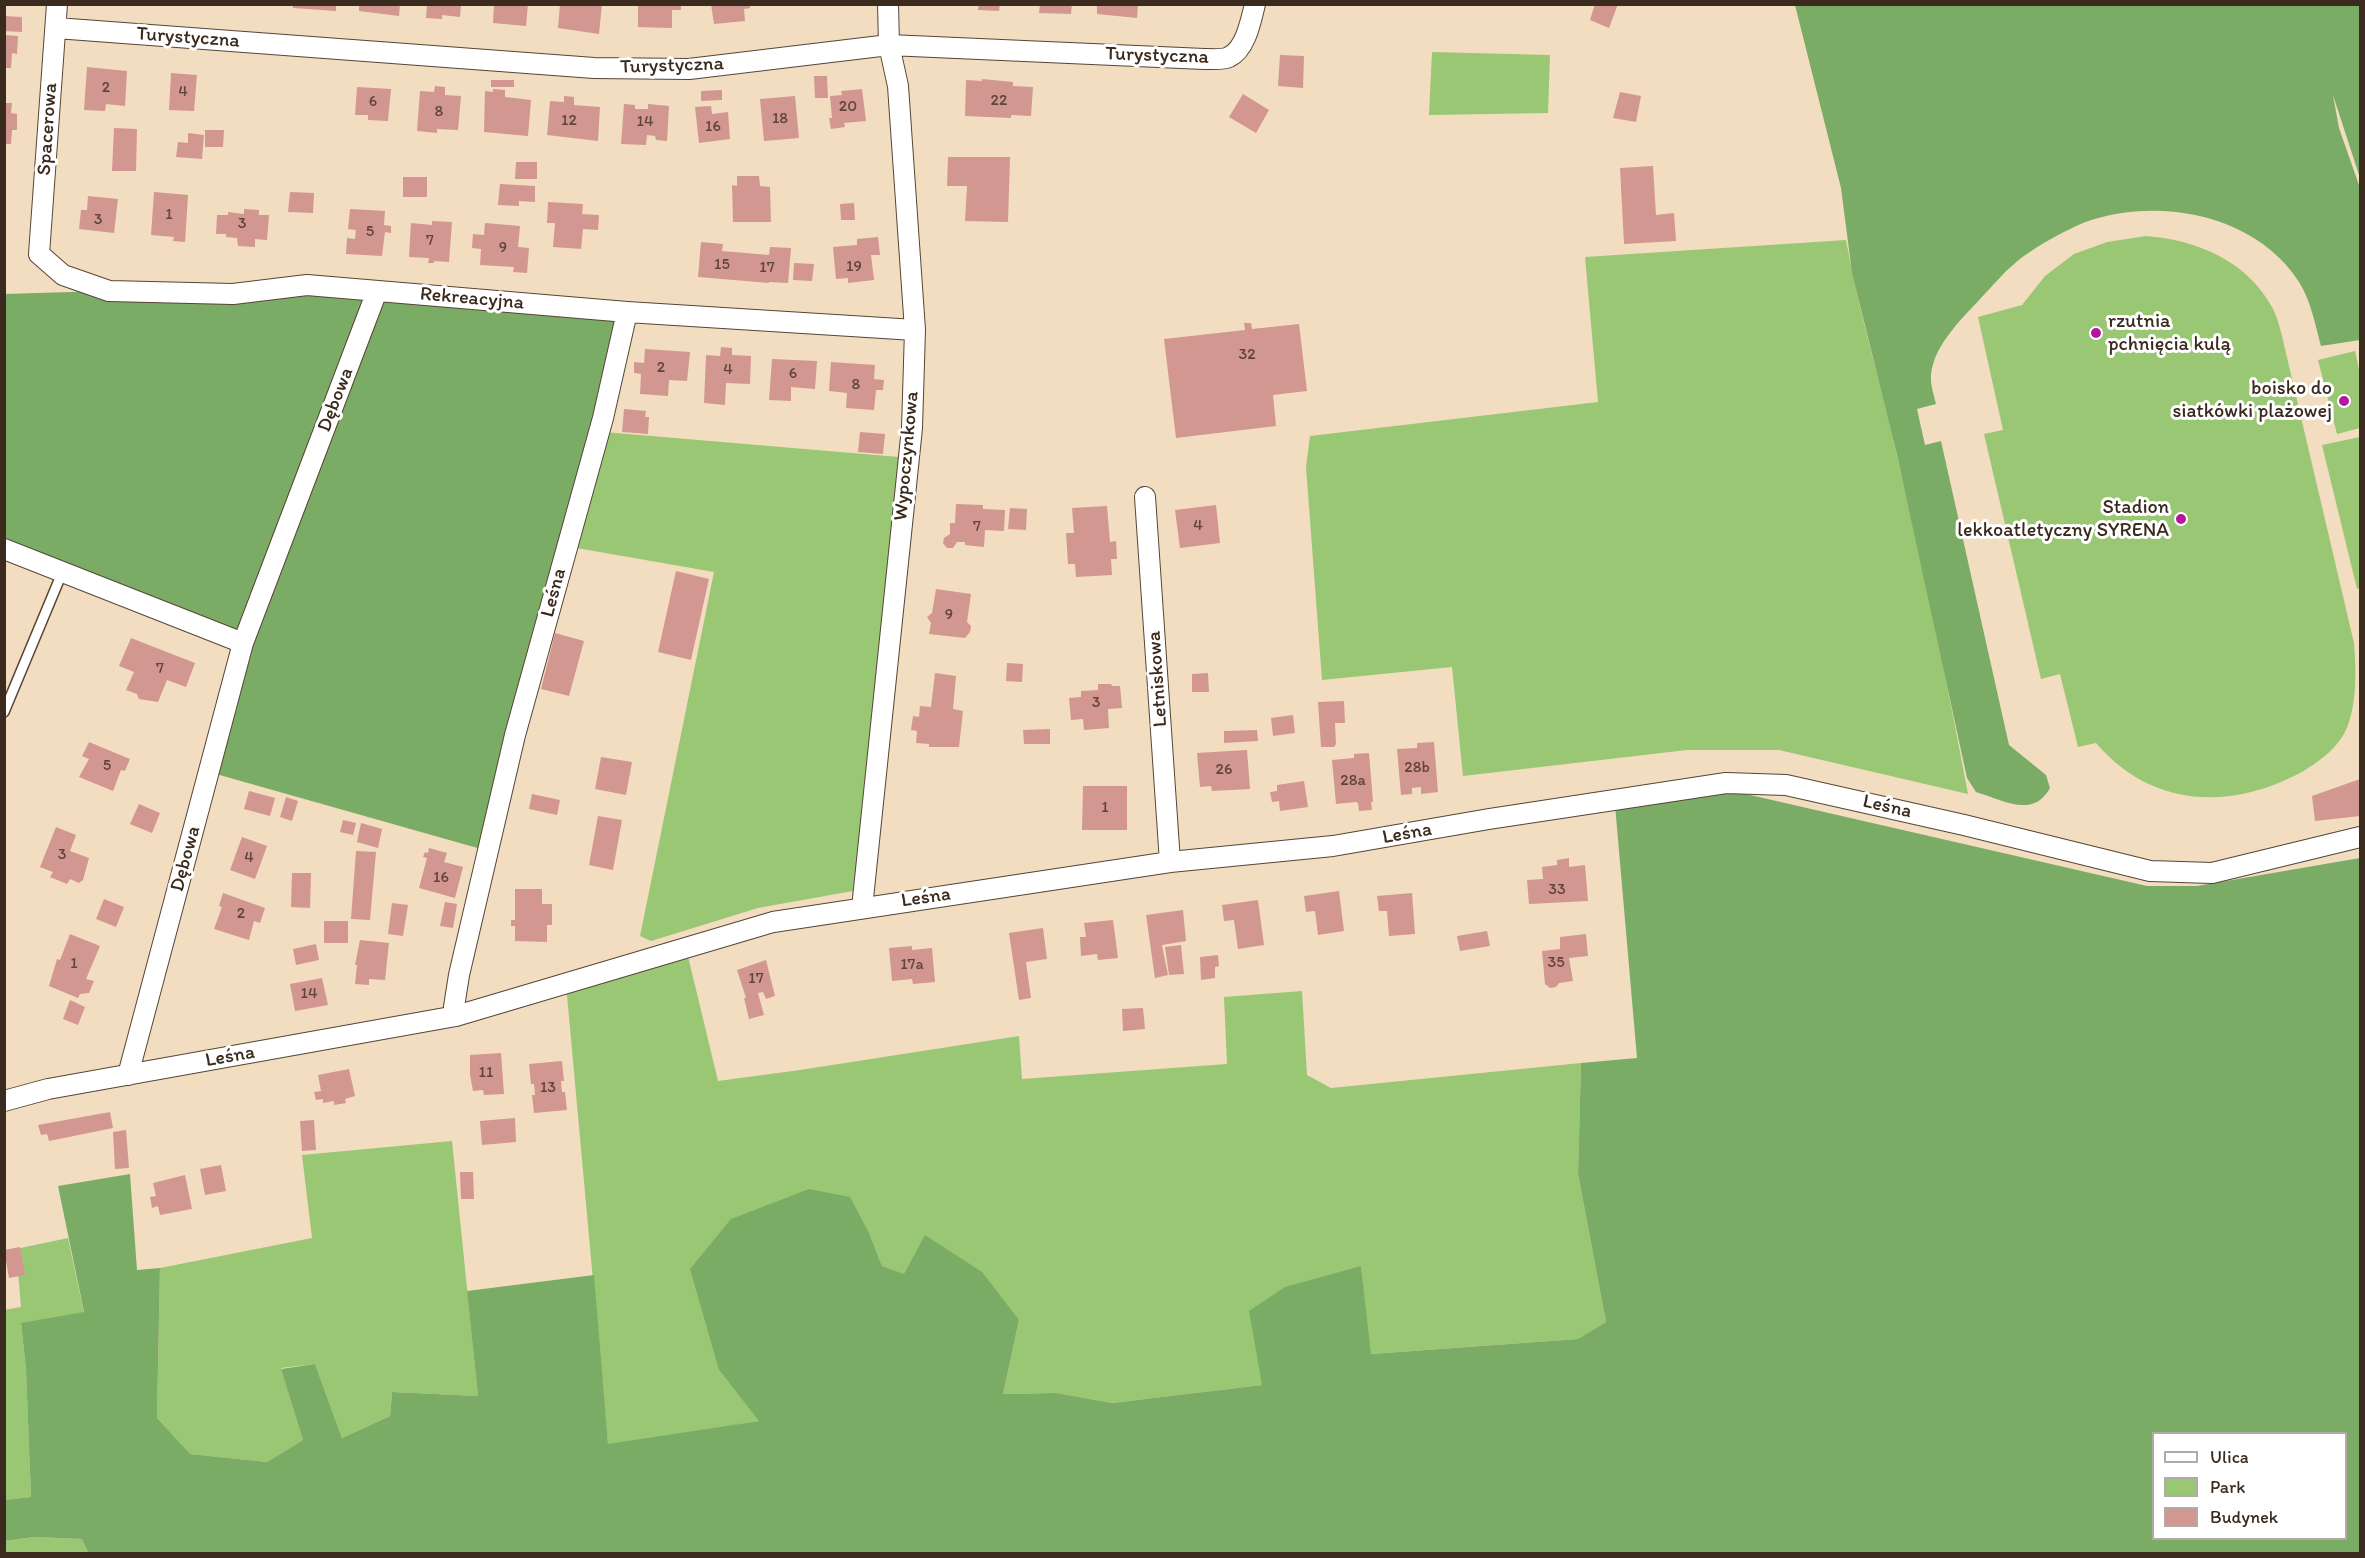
<!DOCTYPE html>
<html>
<head>
<meta charset="utf-8">
<style>
	body { margin:0 }
	#map { position:relative; width:2365px; height:1558px; overflow:hidden; background:#f2ddc0; font-family:Itim,sans-serif }
	canvas { display:block }
	.frame { position:absolute; inset:0; border:6px solid #3b2a1e; pointer-events:none }
	.legend { position:absolute; left:2152px; top:1432px; width:195px; height:108px; box-sizing:border-box; background:#fff; border:2px solid #b1aaa5; margin:0; padding:8px 10px; list-style:none; font-size:18px; color:#3b2a1e }
	.legend li { display:flex; align-items:center; gap:12px; height:30px }
	.legend b { width:30px; border:2px solid #b1aaa5 }
</style>
</head>
<body>
<div id="map">
<canvas width="2365" height="1558"></canvas>
<div class="frame"></div>
<ul class="legend">
<li><b style="height:8px;background:#fff"></b>Ulica</li>
<li><b style="height:16px;background:#9ac774"></b>Park</li>
<li><b style="height:16px;background:#d29791"></b>Budynek</li>
</ul>
</div>
<script>
const c = document.querySelector('canvas').getContext('2d');
c.lineJoin = 'round';
function fillPath(path, color) {
  c.fillStyle = color;
  c.fill(path, 'evenodd');
}
function trace(path, color, width, dash) {
  c.strokeStyle = color;
  c.lineWidth = width;
  c.lineCap = dash ? 'butt' : 'round';
  c.setLineDash(dash || []);
  c.stroke(path);
}
function drawText(font, color, halo, rows, align = 'center') {
  c.font = font + ' Itim,sans-serif';
  c.lineWidth = 6;
  c.setLineDash([]);
  c.textBaseline = 'middle';
  c.strokeStyle = halo;
  c.fillStyle = color;
  for (const [text, x, y, turn = 0] of rows) {
    c.save();
    c.translate(x, y);
    c.rotate((+turn || 0) * Math.PI / 180);
    c.textAlign = isNaN(turn) ? turn : align;
    if (halo) c.strokeText(text, 0, 0);
    c.fillText(text, 0, 0);
    c.restore();
  }
}
fillPath(new Path2D(`
	M1432,52L1550,55L1548,113L1429,115Z
	M2146,236C2197,240 2248,261 2273,309C2279,321 2282,336 2285,349L2354,643C2356,670 2357,700 2348,725C2340,747 2319,762 2300,773C2228,811 2151,807 2096,743L2078,747L2060,674L2041,679L1984,434L2003,430L1978,317L2022,305L2045,276L2074,254L2107,242Z
	M1846,240C1859,313 1881,384 1897,456C1923,568 1947,681 1968,794L1779,750H1687L1463,776L1452,667L1322,680L1306,467L1310,436L1598,402L1585,257Z
	M2355,351L2360,374V428L2337,434L2318,360Z
	M604,432L899,457L853,891L758,908L651,941L640,936L714,572L571,547Z
	M2360,437V588L2357,589L2322,445Z
	M686,948L718,1081L800,1070L1019,1036L1022,1079L1227,1064L1224,997L1302,991L1307,1075L1331,1088L1581,1063L1578,1174L1606,1322L1579,1339L1370,1354L1361,1267L1262,1385L1112,1403L1057,1393L1003,1394L1019,1320L882,1266L870,1235L719,1370L760,1421L608,1445L566,984Z
	M452,1141L478,1396L392,1392L390,1416L342,1438L315,1364L281,1368L303,1440L267,1462L189,1454L157,1418L160,1268L312,1238L302,1155Z
	M68,1238L84,1313L21,1324L26,1370L31,1497L5,1500L4,1310L21,1307L16,1249Z
	M34,1537L82,1539L89,1553H5L4,1541Z`), '#9ac774');
fillPath(new Path2D(`
	M1795,5H2360V178L2333,95L2339,128L2360,188V340L2321,346C2315,324 2311,301 2299,282C2255,213 2155,196 2083,223C2062,232 2029,250 2013,265C2001,275 1992,287 1981,298C1961,320 1929,349 1931,382C1932,389 1934,397 1936,404L1917,409L1925,445L1941,441L2009,745L2046,775L2050,788C2033,819 2003,800 1976,792L1967,778L1897,455L1852,273L1841,188Z
	M307,285L627,312L488,851L209,772L243,643L5,549L4,294Z
	M1724,789L2147,886H2197L2360,858V1553L89,1554L82,1539L34,1537L5,1541L4,1500L31,1497L26,1370L21,1323L84,1312L58,1186L130,1174L137,1270L160,1268L157,1418L190,1454L267,1462L303,1440L281,1369L315,1364L342,1438L390,1416L392,1392L478,1396L467,1291L594,1275L608,1444L759,1421L719,1370L690,1269L731,1219L809,1189L850,1197L870,1235L882,1266L904,1274L925,1235L982,1272L1019,1320L1003,1394L1057,1393L1112,1403L1262,1385L1249,1311L1285,1287L1361,1266L1371,1354L1578,1339L1606,1322L1578,1174L1581,1063L1637,1058L1615,805ZM2154,1434H2346V1538H2154Z`), '#7bac66');
fillPath(new Path2D(`
	M293,4H336V11L293,8Z
	M359,4H400L399,16L359,11Z
	M427,4H461L460,17L442,15V19L426,18Z
	M494,4H528L526,26L493,23Z
	M560,4H602L599,34L558,28Z
	M640,4H681V10H672V28L638,27V6Z
	M711,4H750V8L744,9L745,21L714,24Z
	M979,4H1000L999,11L978,10Z
	M1040,4H1072L1071,14L1039,13Z
	M1097,4H1138L1137,18L1097,14Z
	M1595,4H1618L1609,28L1590,20Z
	M4,16L22,17V32L4,31Z
	M4,35L18,36L17,54L12,53L11,68H4Z
	M1280,55L1304,56L1303,88L1278,86Z
	M87,67L127,71L125,106L106,104L105,111L84,110Z
	M171,73L197,75L194,111L169,110Z
	M814,76H827L828,98H815Z
	M982,79L1013,82V86L1033,87L1031,116L1011,115V118L965,116L966,80L982,81Z
	M491,80H514V87H491Z
	M435,86L445,87V95L461,96L458,130L437,129V133L417,131L420,91L434,92Z
	M357,87L391,89L388,121L368,120V115H355Z
	M493,89L505,90V97L531,100L528,136L484,132L485,91L493,92Z
	M862,89L866,121L844,123L845,127L831,129L829,118H832L830,96L842,95L841,91Z
	M722,90V100L701,101V91Z
	M1620,92L1641,96L1636,122L1613,118Z
	M1243,94L1269,110L1256,133L1229,117Z
	M564,96L574,97V105L600,107L598,141L547,135L550,101L564,102Z
	M795,96L799,138L764,141L760,99Z
	M4,103H12L11,113L17,114V130H12L11,144H4Z
	M624,104L635,105V109H648V104L669,106L667,141L656,140L655,136L647,135L646,145L621,144Z
	M711,106L712,114L728,112L730,139L699,143L695,107Z
	M114,128L137,129L136,171H112Z
	M205,130H224L223,147H205Z
	M188,133L204,135L202,159L176,157L178,142L188,143Z
	M948,157H1010L1008,222L965,221L967,186H947Z
	M516,162H537V179H515Z
	M1653,166L1656,215L1674,213L1676,241L1624,244L1620,168Z
	M737,176H759L760,186L770,187L771,222H733L732,185L737,186Z
	M403,177H427V197H403Z
	M500,184L535,186V202L519,201V206L498,205Z
	M154,192L188,195L185,242L173,241L174,237L151,235Z
	M290,192L314,193L313,213L288,212Z
	M88,196L118,199L114,233L79,229L81,210H87Z
	M548,202L583,204L582,214L599,215L598,230L583,229L581,249L553,247L555,223H547Z
	M854,203L855,220H841L840,204Z
	M244,209L259,210V215H269L267,240L255,239V247L238,246L237,238L226,237V234H216L217,215H228V212L244,214Z
	M350,209L385,211L384,225L391,226V233L385,232L382,256L346,254L347,238L355,239L356,230L348,229Z
	M432,221L452,222L449,262L434,261V263H428L429,258L409,257L411,223L432,225Z
	M485,223L520,226L518,247L529,248L527,273L513,272L514,267L480,265L481,249L472,248L473,234L484,235Z
	M878,237L880,255H871L874,280L848,283V278L836,279L833,247L857,245V239Z
	M701,242L723,244L722,251L769,255L770,247L791,248L788,283L769,282V283L698,277Z
	M794,263L814,264L812,281L793,280Z
	M1244,323H1251L1252,329L1299,324L1307,391L1273,395L1276,426L1176,438L1164,339L1245,330Z
	M721,347L732,348V355L751,356L750,384L726,383L725,405L704,403L706,355L720,356Z
	M645,349L690,352L687,381L669,380L668,396L640,394L641,374L634,373V362L644,363Z
	M772,359L817,361L815,389L791,387V401L769,400Z
	M831,362L875,365L874,379L884,380L883,390H876L874,410L846,408L847,393L829,391Z
	M624,409L646,411L645,417H649L648,434L622,432Z
	M860,432L885,434L883,454L858,452Z
	M956,504L983,505V509L1005,510L1004,531L985,530L984,547L965,545V542H957L953,548H947L943,543L944,538L950,534V523H955Z
	M1216,505L1220,543L1180,548L1175,510Z
	M1107,506L1110,542L1116,541L1117,559H1111L1112,575L1076,577L1075,564H1068L1066,533H1074L1072,508Z
	M1010,508L1027,509L1026,530L1008,529Z
	M676,571L709,579L691,660L658,652Z
	M936,589L971,594L967,622L971,626L970,632L965,638L929,634L931,623L927,617L932,613Z
	M555,633L584,641L569,696L541,689Z
	M131,638L195,663L186,687L167,680L158,702L139,699L137,694L126,690L134,672L119,666Z
	M1007,663L1023,664L1022,682L1006,681Z
	M935,673L956,676L953,709L963,711L959,747H929V744L916,743L917,731L911,730L913,716L919,717L920,706L931,707Z
	M1208,673L1209,692H1192V674Z
	M1098,684H1111L1112,686H1120L1122,708L1108,709L1109,728L1084,730L1083,719L1071,720L1069,698L1081,697V691L1098,690Z
	M1344,701L1345,723H1335L1336,744L1334,747H1321L1318,702Z
	M1293,715L1295,733L1273,736L1271,718Z
	M1050,729V744H1024L1023,730Z
	M1257,730L1258,741L1224,743V731Z
	M89,742L130,759L125,771L121,770L113,791L79,777L89,759L82,756Z
	M1434,742L1438,792L1421,794V787L1412,788V794L1401,795L1397,749L1417,748V743Z
	M1247,750L1250,789L1212,791L1211,786L1200,787L1197,753Z
	M1369,753L1373,802H1371L1372,810L1359,811L1358,803L1356,802L1336,804L1332,760L1354,758V754Z
	M601,757L632,762L626,795L595,789Z
	M2360,779V816L2315,821L2312,796Z
	M1304,781L1308,807L1280,811L1279,801L1272,802L1270,792L1277,791V785Z
	M1083,786H1127V830H1082Z
	M249,791L275,798L270,816L244,809Z
	M532,794L560,800L557,815L529,809Z
	M286,797L298,801L292,821L280,817Z
	M139,804L160,813L152,833L130,824Z
	M598,816L622,820L613,870L589,865Z
	M343,820L356,823L353,835L340,832Z
	M361,823L382,829L378,848L357,842Z
	M56,827L76,835L70,851L89,858L83,880L79,883L70,879L67,884L50,877L53,872L40,867Z
	M242,837L267,846L255,879L230,870Z
	M429,848L447,853L444,862L463,867L455,898L419,888L427,858L423,857L425,852L428,853Z
	M356,851L376,852L370,920L351,919Z
	M1569,858V867L1585,865L1588,901L1529,904L1527,880L1543,879L1542,867L1557,865V860Z
	M292,873H311L310,908L291,907Z
	M515,889H542V904H552V925H547V942L515,941V926H511V920H515Z
	M1339,891L1344,931L1318,935L1315,911L1306,912L1304,896Z
	M223,893L265,908L260,923L254,921L249,940L214,929L222,907L219,906Z
	M1412,893L1415,934L1389,936L1387,911H1379L1377,896Z
	M104,899L124,907L116,927L96,919Z
	M1258,900L1264,945L1238,949L1234,920L1224,921L1222,905Z
	M445,902L457,904L453,928L440,926Z
	M392,903L408,905L403,936L388,934Z
	M1183,910L1186,941L1162,945L1168,975L1155,978L1146,915Z
	M1113,920L1118,958L1098,960L1097,954L1081,956L1080,937H1086L1084,923Z
	M324,921H348V943H324Z
	M1043,928L1047,959L1026,962L1031,998L1019,1000L1009,933Z
	M1487,931L1490,946L1460,951L1457,936Z
	M70,934L100,946L86,979L94,981L89,993L80,994L78,998L49,986L57,959L60,960Z
	M1586,934L1588,956L1569,958L1573,981L1559,983L1556,987L1550,988L1545,984L1542,951L1560,949V937Z
	M360,940L389,943L385,980L369,979V985L355,984L357,965H355Z
	M316,944L319,960L296,965L293,949Z
	M1181,945L1184,974L1169,975L1165,947Z
	M912,946V950L932,948L935,982L913,984L912,979L892,981L889,948Z
	M1218,955L1219,966L1215,967V978L1201,980L1200,957Z
	M766,960L775,996L766,999L763,992L758,993L764,1015L749,1019L744,998H746L737,970Z
	M322,978L328,1005L295,1011L290,984Z
	M70,1000L85,1007L78,1025L63,1019Z
	M1143,1008L1145,1029L1123,1031L1122,1009Z
	M501,1053L504,1094L484,1095L483,1090L473,1091L470,1075V1055Z
	M562,1061L564,1081H561L562,1092H565L567,1110L534,1113L532,1095H535L534,1084H531L529,1064Z
	M349,1069L355,1096L345,1099L346,1103L334,1105V1101L323,1103V1099L316,1100L314,1092L321,1091L318,1075Z
	M110,1112L113,1128L49,1141L47,1134L41,1135L38,1125Z
	M515,1118L516,1142L482,1145L480,1121Z
	M314,1120L316,1150L302,1151L300,1121Z
	M126,1130L129,1168L115,1169L113,1132Z
	M221,1165L226,1191L205,1195L200,1169Z
	M460,1172H473L474,1199H461Z
	M185,1175L192,1209L160,1215L158,1206L152,1208L150,1197L156,1196L153,1183Z
	M20,1247L25,1275L9,1278L4,1250Z`), '#d29791');
const lane = new Path2D(`
	M4,712L62,573`);
const street = new Path2D(`
	M57,4L39,254L63,275L109,291L233,294L307,285L627,312L915,330
	M56,28L594,68L689,69L889,45L1204,59C1211,59 1223,60 1229,57C1246,49 1251,20 1255,4
	M1145,497L1170,862
	M4,549L243,643L128,1075
	M243,643L377,291
	M862,908L912,428L915,330L898,86L889,45L888,4
	M456,1016L454,1007L459,975L515,735L603,418L627,312
	M4,1101L48,1089L456,1016L773,922L1170,862L1333,846L1489,819L1726,783L1786,785L1964,825L2150,871L2212,873L2360,837`);
trace(lane, '#564536', 12);
trace(street, '#564536', 22);
trace(lane, '#fff', 9);
trace(street, '#fff', 20);
for (const [x, y, r, color] of [
	[2096,333,6,"#b5179e"],
	[2344,401,6,"#b5179e"],
	[2181,519,6,"#b5179e"]
]) {
  const dot = new Path2D();
  dot.arc(x, y, r, 0, 2 * Math.PI);
  c.fillStyle = color;
  c.fill(dot);
  trace(dot, '#fff', 2);
}
drawText('16px', '#61453b', null, [
	["2",106,88],
	["4",183,92],
	["22",999,101],
	["6",373,102],
	["20",848,107],
	["8",439,112],
	["18",780,119],
	["12",569,121],
	["14",645,122],
	["16",713,127],
	["1",169,215],
	["3",98,220],
	["3",242,224],
	["5",370,232],
	["7",430,241],
	["9",503,248],
	["15",722,265],
	["19",854,267],
	["17",767,268],
	["32",1247,355],
	["2",661,368],
	["4",728,370],
	["6",793,374],
	["8",856,385],
	["4",1198,526],
	["7",977,527],
	["9",949,615],
	["7",160,669],
	["3",1096,703],
	["5",107,766],
	["28b",1417,768],
	["26",1224,770],
	["28a",1353,781],
	["1",1105,808],
	["3",62,855],
	["4",249,858],
	["16",441,878],
	["33",1557,890],
	["2",241,914],
	["35",1556,963],
	["1",74,964],
	["17a",912,965],
	["17",756,979],
	["14",309,994],
	["11",486,1073],
	["13",548,1088]
]);
drawText('20px', '#3b2a1e', '#fff', [
	["Turystyczna",188,38,4],
	["Turystyczna",1157,56,2],
	["Turystyczna",672,66,-2],
	["Spacerowa",48,129,-86],
	["Rekreacyjna",472,299,5],
	["Dębowa",336,400,-69],
	["Wypoczynkowa",907,456,-85],
	["Leśna",554,593,-75],
	["Letniskowa",1158,679,-94],
	["Leśna",1887,807,13],
	["Leśna",1407,834,-10],
	["Dębowa",186,859,-75],
	["Leśna",926,898,-8],
	["Leśna",230,1057,-10]
]);
drawText('20px', '#3b2a1e', '#fff', [
	["rzutnia",2108,322,"left"],
	["pchnięcia kulą",2108,345,"left"],
	["boisko do",2332,389],
	["siatkówki plażowej",2332,412],
	["Stadion",2169,508],
	["lekkoatletyczny SYRENA",2169,531]
], 'right');
</script>
</body>
</html>
